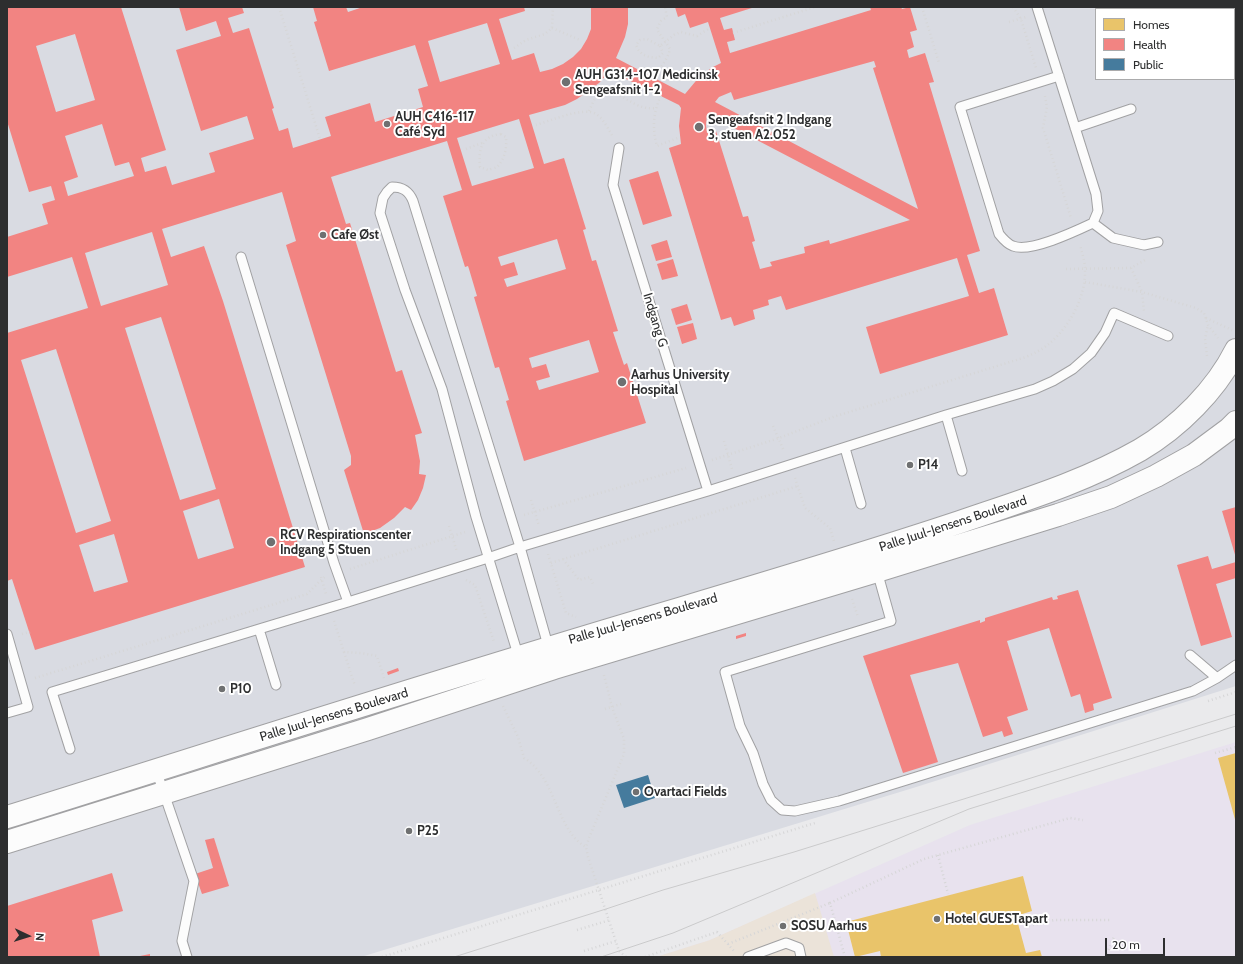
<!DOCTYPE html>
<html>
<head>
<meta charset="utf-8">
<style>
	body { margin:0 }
	#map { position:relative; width:1243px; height:964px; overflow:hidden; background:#eaeaec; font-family:Cabin,sans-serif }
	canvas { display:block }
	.frame { position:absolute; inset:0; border:8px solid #2d2e2f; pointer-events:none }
	.legend { position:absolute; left:1095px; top:8px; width:140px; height:72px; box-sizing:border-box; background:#fff; border:1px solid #ababac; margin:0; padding:5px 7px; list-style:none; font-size:12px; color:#2d2e2f }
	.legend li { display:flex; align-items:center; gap:8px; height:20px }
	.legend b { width:20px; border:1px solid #ababac }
	.north { position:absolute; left:8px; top:916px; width:40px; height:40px; -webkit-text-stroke:3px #fff; paint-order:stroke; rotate:94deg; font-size:11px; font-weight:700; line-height:16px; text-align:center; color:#2d2e2f }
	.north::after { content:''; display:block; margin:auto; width:14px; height:18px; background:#2d2e2f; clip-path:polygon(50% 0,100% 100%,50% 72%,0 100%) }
	.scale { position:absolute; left:1105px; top:938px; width:60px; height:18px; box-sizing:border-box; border:2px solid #2d2e2f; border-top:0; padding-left:5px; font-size:12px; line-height:14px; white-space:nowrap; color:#2d2e2f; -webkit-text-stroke:3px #fff; paint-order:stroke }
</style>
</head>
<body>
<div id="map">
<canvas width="1243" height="964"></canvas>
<div class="frame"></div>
<ul class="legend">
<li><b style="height:11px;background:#e9c46a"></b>Homes</li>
<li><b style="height:11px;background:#f28482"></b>Health</li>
<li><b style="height:11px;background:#457b9d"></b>Public</li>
</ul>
<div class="north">N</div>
<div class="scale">20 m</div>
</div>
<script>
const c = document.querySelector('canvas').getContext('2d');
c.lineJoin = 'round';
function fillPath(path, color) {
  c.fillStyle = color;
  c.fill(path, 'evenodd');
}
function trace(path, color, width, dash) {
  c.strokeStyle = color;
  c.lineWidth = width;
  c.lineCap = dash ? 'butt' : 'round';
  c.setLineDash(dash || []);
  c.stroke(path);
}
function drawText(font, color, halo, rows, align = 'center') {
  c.font = font + ' Cabin,sans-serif';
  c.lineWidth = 4;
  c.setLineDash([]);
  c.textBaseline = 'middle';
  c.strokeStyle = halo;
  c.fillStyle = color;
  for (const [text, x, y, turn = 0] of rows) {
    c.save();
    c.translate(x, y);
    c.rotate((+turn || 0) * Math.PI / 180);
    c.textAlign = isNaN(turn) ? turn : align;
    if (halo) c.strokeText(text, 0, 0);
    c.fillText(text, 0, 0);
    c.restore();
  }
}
fillPath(new Path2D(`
	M1236,742V957H656L710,940L970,825Z`), '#e8e2ee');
fillPath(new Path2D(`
	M7,7H1236V686L913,788L361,957H7ZM1096,9H1234V79H1096Z`), '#d9dbe2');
fillPath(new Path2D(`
	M815,893L834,957H656L710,940Z`), '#ebe3d9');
fillPath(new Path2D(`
	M1236,753V823L1218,758Z
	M1023,876L1032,911L1016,916L1026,953L1040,950L1042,957H881L880,951L855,957L846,922Z`), '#e9c46a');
fillPath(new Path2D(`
	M7,7H121L166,150L141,158L145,172L166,166L172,185L215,172L209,153L254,139L247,116L201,131L176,50L221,36L216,21L186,31L179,7H242L244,13L228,18L233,33L249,28L274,108L272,109L279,131L288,128L293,148L331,136L325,117L370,103L375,122L423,107L418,89L428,86L415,45L329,71L314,22L317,21L313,7H346L348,12L363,7H524L525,11L499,19L512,60L534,53L540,72L552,69L563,64L573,57L581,49L587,39L591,29V7H628V24L625,37L616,58L685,94L700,76L713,67L721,63L708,22L690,28L685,14L678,17L675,7H755L720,18L724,30L732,28L735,40L727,42L730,53L871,10L870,7H901L902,9L910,7L917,30L910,32L914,47L907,50L909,58L925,53L934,82L929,83L980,251L967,255L979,293L994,288L1008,335L880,374L866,327L969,296L957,258L786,310L781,296L768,300L769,305L753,310L755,319L734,326L731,317L721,320L669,148L681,144L679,126L681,108L679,105L610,71L599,83L577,99L565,105L529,115L544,164L564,158L586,229L583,230L592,261L596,260L618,331L613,332L624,365L627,363L646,423L524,461L506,401L509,400L499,367L495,368L474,297L477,296L469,269L468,266L465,267L443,196L462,190L447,141L331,177L346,224L350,223L396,372L402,370L422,433L415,435L420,461L419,474L426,475L423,488L418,500L411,510L405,507L394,518L380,528L364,534L344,470L351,465V456L286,245L296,241L282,192L162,229L171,257L204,246L223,301L305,567L35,650L12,579L7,581V333L88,308L72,257L7,277V237L48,224L42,204L55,200L51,186L29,192L7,121ZM487,23L500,64L440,82L428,41ZM75,34L95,100L56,112L36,46ZM874,61L876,67L873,68L918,209L715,102L719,97L731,92L734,100ZM707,114L910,220L830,244L829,240L804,247L805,253L770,262L772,266L760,269L752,242L755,241L748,216L743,217L716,131L707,133L706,125ZM519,119L534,168L472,186L457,138ZM102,124L115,166L129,162L134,176L68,196L64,182L78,177L65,136ZM152,232L168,285L101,306L85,253ZM557,239L566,269L507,287L504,279L518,275L514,262L501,266L498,257ZM161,317L216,489L180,500L125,328ZM589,340L599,372L539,390L536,381L550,377L546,364L532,368L529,358ZM56,349L111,521L76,533L21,360ZM219,499L234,548L198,559L183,511ZM114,534L128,582L94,592L79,545Z
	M658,171L672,216L643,225L629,180Z
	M667,240L672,257L656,261L651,245Z
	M673,259L678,276L662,280L657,264Z
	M687,304L692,320L676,325L671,309Z
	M693,323L697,339L682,344L677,327Z
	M1236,507V558L1222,511Z
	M1208,556L1212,569L1236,562V578L1216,584L1232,637L1201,646L1177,565Z
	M1078,590L1112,698L1093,704L1094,710L1085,713L1080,694L1071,697L1049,628L1007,641L1028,710L1007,717L1013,734L1004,737L1002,731L983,737L958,663L910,675L938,762L903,773L863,656L980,620V623L985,621V618L1052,597L1053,600L1058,599L1057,596Z
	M746,633V636L736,639V636Z
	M398,668L399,671L388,675L387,672Z
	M214,838L229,886L202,894L195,874L213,868L205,840Z
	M112,873L123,911L92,920L100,957H7V906Z
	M150,954V957H140V956Z`), '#f28482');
fillPath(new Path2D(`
	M648,775L655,798L624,808L616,785Z`), '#457b9d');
const service = new Path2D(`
	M1037,7L1096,194L1098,211L1093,223C1076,231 1030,253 1013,246C1007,244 1003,239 999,234L960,107L1059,76
	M1075,128L1131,109
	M619,148L613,185L708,491
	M1093,223L1113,238L1144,245L1158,242
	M241,257L334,563L348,602
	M946,415L962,471
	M845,448L861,504
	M877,571L891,621L725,672L740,726L753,753L763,784L771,800L782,810L795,811L839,801L1193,691L1217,678L1236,665
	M259,629L276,685
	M7,634L28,707L7,713
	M1190,655L1217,678
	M519,658L476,517L442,389L405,290L380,213L383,198L387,192L392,187C403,187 409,191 413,201L520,547L549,649
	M70,749L52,692L348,602L488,558L520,547L708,491L946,415L1035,389L1053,381L1073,369L1091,353L1105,333L1114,313L1168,336
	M156,770L194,881L182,941L187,957
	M748,957L786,943L799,948L801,957`);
const tertiary = new Path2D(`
	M1228,8L1231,7
	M1234,35L1236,43
	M7,817C231,747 454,675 679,609C773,581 867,553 960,522C1021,501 1084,482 1140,450C1179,427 1216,390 1236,350
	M7,842L368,729L554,668L877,571L1058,515L1111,497L1156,476L1194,455L1229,429L1236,422`);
trace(service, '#a1a1a3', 11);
trace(tertiary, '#a1a1a3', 24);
trace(new Path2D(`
	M279,7L320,139
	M922,7L939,63
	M1013,7L1021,19L1036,68
	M1009,22L1026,17
	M552,28L580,40
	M733,33L815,7
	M660,46L663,53L658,58C648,57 640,56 636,45L640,40L647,39L660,46L674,35L681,32L697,36L710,28
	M514,48L526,40L545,34L552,28L553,7
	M657,73C662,65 668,58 670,49C666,42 661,37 657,29L661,21L667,17L665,7
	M661,96C653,112 652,129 657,146L680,137
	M1045,96L1047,107L1043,128L1071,218
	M589,111L595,98C624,84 628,111 656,108
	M536,125C550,121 584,106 596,114C604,119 608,129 613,137
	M501,134L506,137C507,147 505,159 497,167C495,168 490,169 488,170L480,167C478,149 482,136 501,134Z
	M466,149L482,143
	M1131,268L1142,292L1144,311
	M1066,269L1131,268L1145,260
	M1085,282L1142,292L1196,308L1204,313L1208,325L1218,338
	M1206,318L1232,330
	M1207,356L1205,339L1208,325
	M773,426L784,451
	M724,441L732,469
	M712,460L779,438L833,417L1026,357C1035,353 1043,349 1050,343C1070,326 1086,296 1085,270C1085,261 1082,253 1080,245
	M795,478L805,508L830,528L834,541
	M531,500L539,526
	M524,515L686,468
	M449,526L457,552
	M548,554L566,613L576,617
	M563,559L579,580L590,577L593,584
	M551,563L798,486
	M350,569L465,532
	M321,577L326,594
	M466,580L475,585L494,642
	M852,599L858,617
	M334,621L344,652L361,653L377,656L384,678
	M22,634L30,632
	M344,652L355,686
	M604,675L612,707L624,739V754L589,838L586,847L588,857L619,951L626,957
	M35,678L307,594L322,579L325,577
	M1208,701L1236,692
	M503,706L518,737L524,758C557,778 556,831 586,847
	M605,709L621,704
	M1215,753L1236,747
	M938,855L948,894
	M1025,927L1054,920H1110
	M577,930L610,920
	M728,944L830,903
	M584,951L616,941
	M382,957L815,823
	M645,957L717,932L734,951
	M845,957L830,903L924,859L1070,818L1083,820
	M1105,957L1114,937`), '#d6d6d7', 2.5, [1, 3]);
trace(service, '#fcfcfc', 9);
trace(tertiary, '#fcfcfc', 22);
trace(new Path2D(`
	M454,957L606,909L663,890L794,852L1236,714
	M601,957L673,933L969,809L1236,726`), '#cacacb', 1);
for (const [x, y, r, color] of [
	[566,82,5,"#6f7071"],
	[387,124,4,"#6f7071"],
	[699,127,5,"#6f7071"],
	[323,235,4,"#6f7071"],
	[622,382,5,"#6f7071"],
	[910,465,4,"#6f7071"],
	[271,542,5,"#6f7071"],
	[222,689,4,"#6f7071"],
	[636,792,4,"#6f7071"],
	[409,831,4,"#6f7071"],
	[937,919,4,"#6f7071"],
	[783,926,4,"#6f7071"]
]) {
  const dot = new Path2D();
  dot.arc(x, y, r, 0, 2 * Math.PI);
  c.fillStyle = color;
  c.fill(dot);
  trace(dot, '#fff', 1.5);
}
drawText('bold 13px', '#2d2e2f', '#fff', [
	["AUH G314-107 Medicinsk",575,75],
	["Sengeafsnit 1-2",575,90],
	["AUH C416-117",395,117],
	["Café Syd",395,132],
	["Sengeafsnit 2 Indgang",708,120],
	["3, stuen A2.052",708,135],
	["Cafe Øst",331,235],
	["Aarhus University",631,375],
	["Hospital",631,390],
	["P14",918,465],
	["RCV Respirationscenter",280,535],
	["Indgang 5 Stuen",280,550],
	["P10",230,689],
	["Ovartaci Fields",644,792],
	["P25",417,831],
	["Hotel GUESTapart",945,919],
	["SOSU Aarhus",791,926]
], 'left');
drawText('13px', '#2d2e2f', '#fff', [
	["Indgang G",655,320,73],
	["Palle Juul-Jensens Boulevard",953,524,-18],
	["Palle Juul-Jensens Boulevard",643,619,-16],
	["Palle Juul-Jensens Boulevard",334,715,-17]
]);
</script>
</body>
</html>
